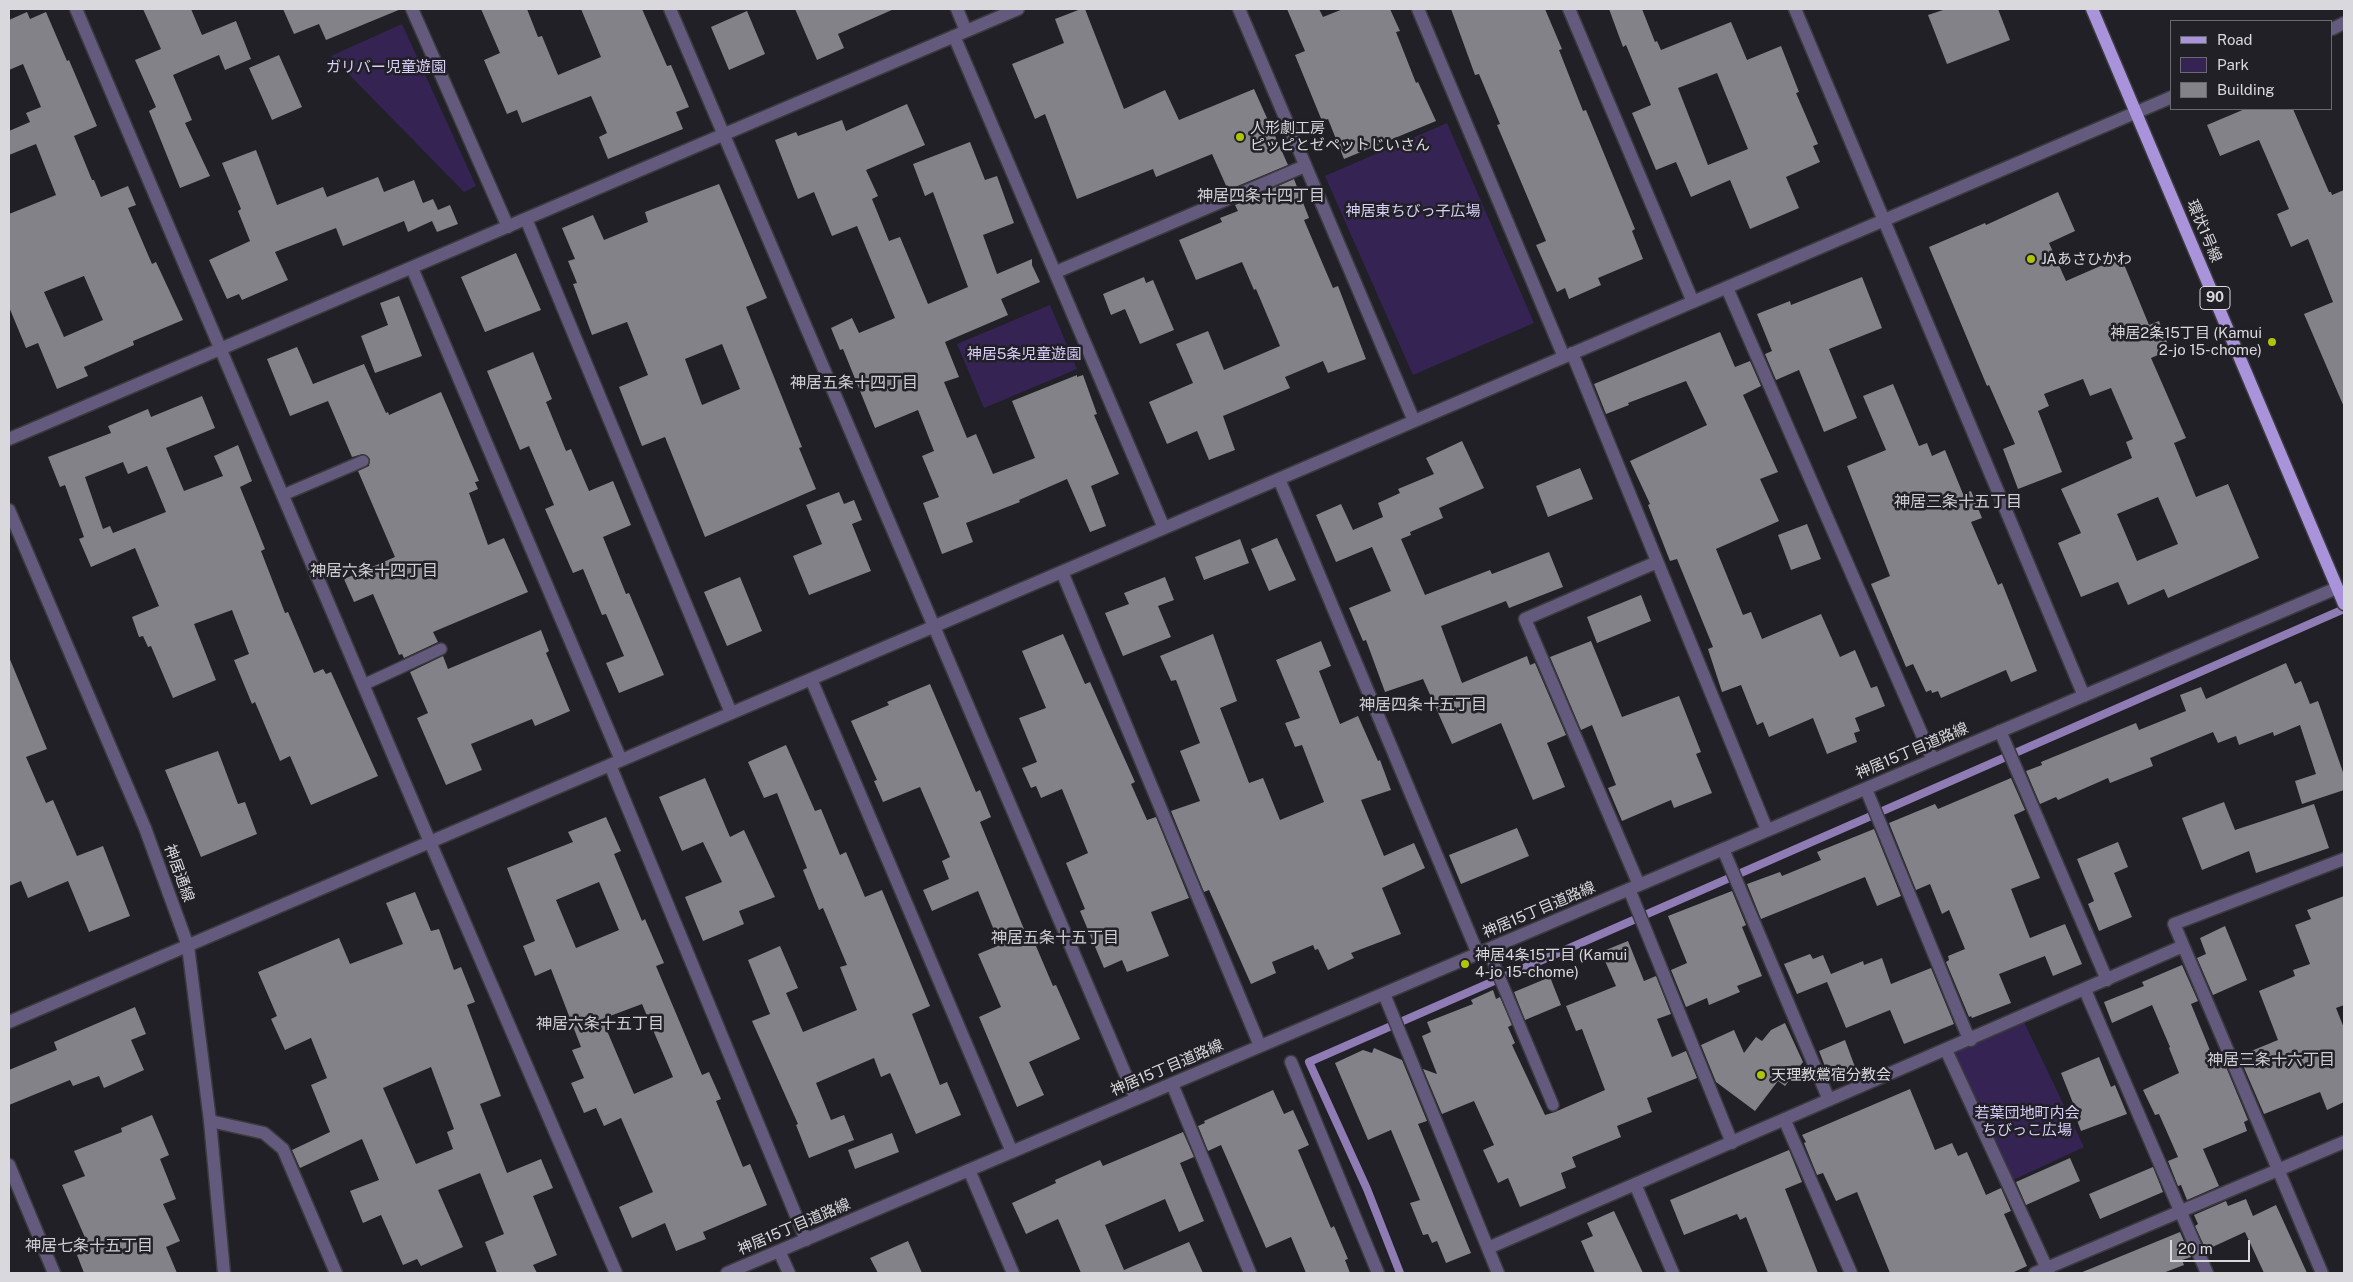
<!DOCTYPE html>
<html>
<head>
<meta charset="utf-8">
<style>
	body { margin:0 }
	#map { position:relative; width:2353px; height:1282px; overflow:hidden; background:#212026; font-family:"Public Sans",sans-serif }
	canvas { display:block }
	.frame { position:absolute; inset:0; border:10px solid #d9d8dc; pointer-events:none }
	.legend { position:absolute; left:2170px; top:20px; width:162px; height:90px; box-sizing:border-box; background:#212026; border:1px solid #6b6a6f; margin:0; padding:6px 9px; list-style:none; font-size:15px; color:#d9d8dc }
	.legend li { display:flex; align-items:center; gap:10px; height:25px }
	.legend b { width:25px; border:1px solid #6b6a6f }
	.scale { position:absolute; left:2170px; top:1240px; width:80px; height:22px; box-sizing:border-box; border:2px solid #d9d8dc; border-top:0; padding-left:6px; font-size:15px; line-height:18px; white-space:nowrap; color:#d9d8dc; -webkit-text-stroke:4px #212026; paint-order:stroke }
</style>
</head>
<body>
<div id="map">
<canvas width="2353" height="1282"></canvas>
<div class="frame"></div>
<ul class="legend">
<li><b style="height:6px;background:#a993db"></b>Road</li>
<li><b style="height:14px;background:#352453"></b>Park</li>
<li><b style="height:14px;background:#838289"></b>Building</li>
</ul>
<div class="scale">20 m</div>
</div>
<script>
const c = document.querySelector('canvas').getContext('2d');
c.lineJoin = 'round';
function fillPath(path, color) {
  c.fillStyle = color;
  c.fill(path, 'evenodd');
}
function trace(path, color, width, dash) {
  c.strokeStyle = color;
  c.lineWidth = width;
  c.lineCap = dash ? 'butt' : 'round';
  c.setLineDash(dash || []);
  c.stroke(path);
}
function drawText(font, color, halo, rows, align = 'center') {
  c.font = font + ' "Public Sans","Noto Sans JP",sans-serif';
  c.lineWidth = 5;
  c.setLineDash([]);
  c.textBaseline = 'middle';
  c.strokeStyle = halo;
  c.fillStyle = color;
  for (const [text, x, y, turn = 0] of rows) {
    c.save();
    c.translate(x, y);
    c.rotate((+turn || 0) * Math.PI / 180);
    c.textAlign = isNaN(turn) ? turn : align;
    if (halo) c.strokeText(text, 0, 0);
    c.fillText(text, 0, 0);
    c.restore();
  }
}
fillPath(new Path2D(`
	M402,24L476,186L464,192L331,56Z
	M1447,123L1534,323L1413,375L1325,176Z
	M1050,305L1077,369L984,408L957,344Z
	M2022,1018L2084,1147L2011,1181L1951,1054Z`), '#352453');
trace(new Path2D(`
	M1400,1273L1367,1189L1309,1062L2344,609`), '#8f7cb4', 8);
fillPath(new Path2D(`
	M143,9H191L202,35L236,21L251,59L225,70L219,55L173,75L192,120L185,123L210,176L180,188L149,111L156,107L135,60L161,49Z
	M283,9H401L326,40L319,24L294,34Z
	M481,9H527L538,37L542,36L558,75L601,57L581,9H642L667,66L671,65L689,107L676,112L683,129L608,159L599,137L607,133L591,96L522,123L517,110L507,114L484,60L500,53Z
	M795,9H894L838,34L844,48L817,60Z
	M1081,9H1085L1124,109L1165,90L1179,120L1254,89L1288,165L1228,190L1212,154L1156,177L1153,169L1077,199L1045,114L1035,119L1012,64L1064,43L1055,19Z
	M1287,9H1319L1323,17L1343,9H1390L1400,31L1396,32L1416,83L1418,82L1436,121L1344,159L1328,119L1322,121L1295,55L1305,51Z
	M1451,9H1545L1562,49L1559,50L1583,111L1586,110L1635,229L1632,231L1643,259L1598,278L1601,285L1569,299L1565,288L1557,292L1536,245L1546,241L1497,125L1500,124L1479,74L1475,75Z
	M1609,9H1642L1655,42L1657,41L1661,50L1731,22L1747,60L1781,46L1799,92L1796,93L1818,144L1813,146L1820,162L1786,177L1799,208L1750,229L1730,180L1691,197L1676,162L1656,170L1632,113L1651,105L1626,45L1623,47ZM1717,73L1748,149L1708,165L1678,88Z
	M1946,9H1998L2010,40L1947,64L1928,15Z
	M747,11L765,54L729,70L711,27Z
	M27,12L30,19L46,12L67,61L69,60L97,126L74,136L92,180H94L101,197L128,186L136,205L128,208L152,264L156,262L183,320L133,341L134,345L84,367L88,376L57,389L38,343L26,348L9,307V214L56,195L36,144L9,155V131L30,122L26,113L41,107L23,64L9,70V20ZM84,276L103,320L64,337L44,292Z
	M279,55L302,107L272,120L249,68Z
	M907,104L925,145L866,170L878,196L872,199L889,241L900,237L928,304L968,287L933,192L925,196L913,164L970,142L985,180L997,176L1014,223L983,235L997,274L1032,259V265L1040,282L1001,299L1008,315L945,342L959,377L944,382L967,438L976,434L993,474L1035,458L1012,401L1077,375V377L1083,375L1097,414L1094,415L1119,474L1091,486L1106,526L1090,532L1067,479L1019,500L1020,502L966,523L973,542L942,554L923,503L939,497L922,456L934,451L918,410L875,428L843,349L840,350L831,328L852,318L859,333L895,318L857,226L832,236L814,192L798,199L775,140L796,132L798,136L842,120L846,131Z
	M2245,109H2293L2329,192H2331L2332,195L2344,190V407L2304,314L2333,302L2308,239L2291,247L2277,214L2289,209L2259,140L2220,156L2207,125Z
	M256,150L277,205L323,187L327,197L378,177L384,192L414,180L423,203L433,199L438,210L450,205L458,224L437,232L432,221L408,232L404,221L343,246L336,228L275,252L288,280L242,300L239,294L227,299L209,260L250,241L238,211L241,209L222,163Z
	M1294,179L1309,218L1304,220L1333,288L1338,286L1366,359L1328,373L1323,361L1285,377L1290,388L1223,416L1235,450L1209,460L1197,431L1167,444L1149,402L1193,383L1176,344L1208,331L1224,370L1280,346L1256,289L1254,290L1242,262L1196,280L1179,240L1222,222L1220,218L1238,211L1235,205Z
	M719,184L767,298L746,307L802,447L799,448L816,489L705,537L665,437L642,446L619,387L648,375L627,322L592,335L573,284L577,283L568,261L575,259L562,228L593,215L604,240L648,222L645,212ZM722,344L740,389L702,405L685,359Z
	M2058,192L2075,231L2049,243L2066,281L2121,257L2149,325L2159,321L2170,350L2151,358L2186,438L2174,443L2196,497L2228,484L2259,558L2168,598L2164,589L2128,605L2118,582L2081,597L2058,543L2081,533L2061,489L2132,458L2126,442L2133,439L2111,388L2090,396L2083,379L2044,394L2049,406L2038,411L2062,472L2018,489L2003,449L2015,444L1989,385L1987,386L1929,247L1985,223L1986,225ZM2158,497L2178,544L2137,561L2117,514Z
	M516,253L541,310L485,332L461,277Z
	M1144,277L1146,283L1153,280L1174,330L1140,344L1125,309L1111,315L1103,294Z
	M1862,277L1882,328L1829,349L1857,418L1824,432L1799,370L1776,380L1765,354L1772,351L1757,314L1790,301L1791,305Z
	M399,296L422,356L375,373L361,336L388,325L380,303Z
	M1720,332L1735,367L1750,361L1761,386L1743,395L1778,472L1760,479L1779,521L1716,549L1743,615L1751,612L1762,639L1821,614L1840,657L1855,650L1871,688L1877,686L1885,706L1855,718L1860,731L1854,733L1857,742L1827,754L1813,718L1769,737L1763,722L1757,725L1741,685L1722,692L1708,649L1713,647L1677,559L1670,561L1648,505L1650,504L1630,461L1707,425L1686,381L1628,403L1629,405L1606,414L1594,384Z
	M297,347L313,384L364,364L386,413L388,412L389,415L441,392L479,481L475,482L478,489L469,493L488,545L504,538L528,592L433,632L438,642L404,658L402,654L399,655L373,594L354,602L344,579L395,557L358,471L369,466L370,459L363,454L352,457L328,401L290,416L267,359Z
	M533,352L552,399L546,402L566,451L571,449L589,491L613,481L631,525L603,537L626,594L629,593L664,675L619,693L606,663L624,656L606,614L602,615L583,569L573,573L545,509L554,505L529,446L520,450L487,371Z
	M1893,384L1919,446L1927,443L1932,456L1945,450L1963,494L1971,491L1982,518L1971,522L1998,585L2002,583L2037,671L2011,682L2006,670L1941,698L1938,691L1932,693L1931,690L1926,692L1913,664L1906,667L1871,584L1890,576L1847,466L1886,450L1863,396Z
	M202,396L215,428L166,448L184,491L223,476L214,456L238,445L252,481L240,487L265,549L261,551L285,613L288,612L314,673L323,669L326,674L331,672L378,776L311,805L290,756L280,761L255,702L252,704L234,660L249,654L232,610L194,624L216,680L173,698L151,646L148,647L143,636L139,637L132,617L159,606L135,548L91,567L79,539L84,537L65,485L60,487L48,457L111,433L108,426L148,409L151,417ZM123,462L128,474L147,466L166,512L113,533L110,526L103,529L85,477Z
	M1462,441L1484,488L1439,508L1443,518L1410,532L1411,535L1401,539L1425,595L1490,570L1492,574L1549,552L1563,587L1509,608L1506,601L1441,626L1462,683L1527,656L1530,665L1535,663L1566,735L1547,743L1565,787L1533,800L1501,723L1452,744L1423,679L1385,692L1366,640L1363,641L1349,608L1391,591L1372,547L1336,562L1316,515L1341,504L1353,530L1383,517L1378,503L1400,493L1398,489L1434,474L1426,458Z
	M1580,468L1593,499L1548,517L1536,486Z
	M839,492L844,504L854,500L862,520L852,524L871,571L809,595L793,556L822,544L806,505Z
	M1807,524L1821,559L1791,570L1778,535Z
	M1277,538L1296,580L1269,591L1251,549Z
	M1240,539L1249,563L1204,580L1195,557Z
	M740,577L762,631L727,646L704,592Z
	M1165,577L1174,600L1158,606L1171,637L1123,656L1105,613L1129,604L1124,593Z
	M1641,595L1651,621L1597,643L1587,617Z
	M541,630L549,651L546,653L570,711L535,726L532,719L471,744L482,770L446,785L417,718L428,713L410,672L443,656L448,669Z
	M1063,634L1085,684L1090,682L1135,782L1131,784L1147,820L1156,817L1189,898L1151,912L1169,956L1127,972L1122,960L1104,968L1080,911L1085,909L1066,863L1088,853L1062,789L1041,798L1036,786L1031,788L1022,768L1037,762L1019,718L1046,708L1022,651Z
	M1213,634L1237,701L1220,708L1249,783L1263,778L1280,820L1324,802L1302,745L1295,747L1285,723L1300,718L1276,660L1321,641L1331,666L1319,671L1340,724L1358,716L1378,761L1380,760L1391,790L1361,800L1384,856L1414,843L1425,868L1382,888L1401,934L1351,953L1354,958L1328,970L1318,949L1315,950L1313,945L1272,962L1276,973L1251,984L1209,890L1204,892L1171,811L1200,801L1180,751L1200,743L1176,680L1171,681L1160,656Z
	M1591,641L1622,717L1679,696L1701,752L1696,754L1712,793L1674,808L1671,800L1622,821L1608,788L1616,785L1592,725L1581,730L1550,657Z
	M9,657L47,749L26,757L46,803L53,800L77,856L103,846L130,916L89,932L68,881L28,898L21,881L9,886Z
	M2286,663L2295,684L2301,681L2310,704L2318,701L2344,775V790L2302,804L2295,781L2316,774L2300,725L2274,736L2273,732L2239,745L2236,736L2218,743L2213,732L2150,758L2153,766L2110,783L2108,778L2058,800L2056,797L2040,804L2026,771L2042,765L2041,762L2136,723L2139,730L2186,711L2180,695L2201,687L2206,699Z
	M930,684L976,792L980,790L991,817L980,822L1026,934L1030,932L1053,986L1056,985L1080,1039L1029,1062L1044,1095L1017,1107L979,1017L1001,1007L978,954L1000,945L978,891L932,911L923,890L949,879L942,861L950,857L920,787L883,802L874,781L877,780L851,721L889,705L887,702Z
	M786,745L815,811L821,809L840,855L846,852L865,897L882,890L930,1006L912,1014L940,1085L947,1082L961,1115L916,1134L890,1073L881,1077L874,1058L816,1083L831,1120L844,1115L854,1140L809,1158L796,1125L798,1124L752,1021L770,1014L748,960L780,946L798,988L786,993L803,1032L857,1010L840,967L847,965L823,908L819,910L803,870L807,868L777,793L764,798L748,762Z
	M218,751L238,804L245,802L257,834L201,857L165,770Z
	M705,778L730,837L744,830L775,897L739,911L744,924L703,941L685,897L722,882L703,842L682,851L659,797Z
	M2011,778L2025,810L2014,815L2040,878L2011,889L2030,938L2065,924L2082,964L2053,976L2045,956L1999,974L2011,1003L1972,1018L1971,1016L1969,1017L1946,962L1949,960L1948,956L1965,949L1949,910L1942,914L1930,884L1916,890L1889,823L1935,804L1938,809Z
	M2224,802L2235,830L2314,804L2329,848L2256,873L2249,851L2202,870L2182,818Z
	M606,817L621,851L614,854L642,921L645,919L664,963L656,966L702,1075L709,1072L721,1099L716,1101L743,1167L750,1164L767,1205L703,1232L706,1239L676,1251L665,1223L632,1238L619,1207L653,1192L621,1118L604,1126L596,1108L584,1113L571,1083L584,1078L572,1050L581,1047L551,969L535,976L523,946L535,941L507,868L573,842L568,832ZM599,882L619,930L576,948L556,900ZM642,1004L673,1077L634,1094L602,1019Z
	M1517,828L1529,856L1461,884L1449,855Z
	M1874,829L1901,896L1877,906L1865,877L1761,919L1747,884L1780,872L1782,876L1821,860L1817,852Z
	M2118,842L2128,867L2114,873L2132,917L2099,931L2088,904L2094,901L2077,859Z
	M1732,891L1746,925L1742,927L1762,976L1737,986L1740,992L1709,1005L1707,998L1686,1007L1671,970L1687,963L1668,916Z
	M415,892L431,931L439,929L454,970L461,967L475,1002L467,1005L501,1096L480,1104L507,1173L541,1159L553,1188L533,1196L557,1255L533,1265L537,1273H497L485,1242L504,1234L480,1173L438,1190L463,1247L421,1266L417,1259L403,1265L381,1215L363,1223L350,1191L379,1180L362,1139L300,1168L292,1150L330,1132L311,1085L327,1078L311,1038L285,1050L271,1019L277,1016L258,972L339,938L350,964L403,944L386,903ZM431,1067L454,1129L447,1132L453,1149L416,1164L383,1088Z
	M2344,896V1005L2336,1008L2344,1028V1102L2327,1110L2320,1092L2264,1114L2239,1056L2278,1040L2259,991L2295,976L2293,970L2310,964L2295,925L2311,919L2307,910Z
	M2225,926L2247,980L2213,995L2197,958L2206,954L2200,938Z
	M1628,941L1644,981L1656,976L1671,1014L1657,1019L1672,1057L1686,1051L1697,1078L1647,1098L1652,1112L1617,1126L1621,1137L1572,1157L1576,1167L1561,1173L1566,1188L1520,1207L1508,1178L1498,1183L1483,1150L1494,1145L1474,1101L1442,1114L1423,1069L1437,1074L1422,1036L1431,1032L1427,1022L1473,1004L1471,1000L1493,990L1496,999L1500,997L1512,1025L1508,1027L1515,1043L1512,1045L1545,1115L1555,1112L1605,1090L1582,1029L1576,1031L1566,1006L1616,986L1601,952Z
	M1810,954L1813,959L1823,955L1831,974L1863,961L1864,965L1882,958L1891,984L1931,968L1954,1024L1904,1044L1890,1010L1846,1028L1827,982L1797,994L1784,964Z
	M2182,965L2198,1001L2191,1004L2216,1065L2224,1062L2248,1120L2244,1122L2247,1131L2203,1149L2219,1186L2187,1200L2181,1185L2178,1186L2168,1161L2178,1157L2159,1114L2155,1115L2143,1090L2179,1073L2169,1048L2170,1047L2152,1005L2112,1023L2104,1002L2144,986L2142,982Z
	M1550,977L1561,1005L1525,1020L1514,992Z
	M135,1007L146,1034L131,1040L144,1070L104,1088L99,1076L73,1086L70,1080L9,1105V1070L57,1050L54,1042Z
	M1785,1023L1803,1062L1785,1086L1778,1081L1755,1111L1716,1082L1701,1045L1734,1030L1744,1053L1756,1037L1762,1041L1771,1030Z
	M1845,1040L1855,1067L1830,1079L1819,1051Z
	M1374,1048L1402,1060L1427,1121L1418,1124L1471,1253L1446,1263L1437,1241L1432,1243L1428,1234L1423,1235L1410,1203L1420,1200L1391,1130L1368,1140L1335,1063L1363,1050L1372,1053Z
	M2099,1057L2111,1087L2115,1085L2127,1114L2081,1131L2071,1104L2073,1103L2061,1073Z
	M1910,1089L1935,1150L1952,1143L1958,1156L1967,1152L1986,1195L2001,1188L2011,1211L2004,1214L2027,1266L2012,1273H1890L1857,1192L1836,1201L1823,1173L1817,1175L1804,1143L1806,1142L1802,1135Z
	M1273,1090L1284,1114L1293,1110L1309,1145L1298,1150L1331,1228L1334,1226L1348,1259L1345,1260L1350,1273H1306L1291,1237L1266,1248L1221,1145L1208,1151L1198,1126L1205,1123L1204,1121Z
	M152,1115L169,1155L160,1159L176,1199L163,1204L180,1241L166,1247L177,1273H84L77,1255L90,1249L62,1185L85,1176L74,1151L122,1132L121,1128Z
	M1183,1132L1194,1157L1180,1163L1204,1221L1179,1232L1165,1199L1105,1225L1124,1270L1189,1242L1203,1273H1081L1058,1219L1026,1234L1012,1203L1056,1183L1055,1180L1100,1160L1103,1166Z
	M892,1133L899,1152L855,1169L848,1150Z
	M1789,1150L1802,1182L1785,1189L1818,1273H1768L1746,1217L1740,1220L1737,1214L1684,1235L1670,1200Z
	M2070,1158L2080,1181L2026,1205L2016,1182Z
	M2153,1167L2163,1192L2100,1219L2089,1194Z
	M2246,1199L2253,1216L2276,1205L2307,1273H2264L2245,1232L2206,1250L2195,1226L2198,1224L2194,1215L2226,1201L2228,1206Z
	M1614,1211L1643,1273H1595L1581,1241L1593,1236L1587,1223Z
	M2180,1232L2191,1257L2182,1260L2184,1265L2163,1273H2080Z
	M908,1241L922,1273H878L870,1258Z`), '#838289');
const service = new Path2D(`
	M283,495L363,461
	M363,685L441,649
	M1488,950L1553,1105`);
const pedestrian = new Path2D(`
	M1291,1062L1378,1273`);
const minor = new Path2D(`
	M76,9L430,842L616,1273
	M412,9L508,227
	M670,9L1136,1099
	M957,9L966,31
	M1239,9L1414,421
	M1418,9L1564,357
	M1569,9L1693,302
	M1795,9L2084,696
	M2332,29L2344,23
	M954,36L1164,528
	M526,219L731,713
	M412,268L621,760
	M1056,272L1305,166
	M1727,288L1933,760
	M1572,353L1767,830
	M9,439L1018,9
	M1279,479L1478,954
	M1062,572L1260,1046
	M811,679L1012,1152
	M2000,731L2107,980
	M610,765L806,1240
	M1866,789L1966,1032L1971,1040
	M1723,849L1829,1100
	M1639,885L1525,619L1657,562
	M1629,889L1732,1143
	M2085,990L2207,1273
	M1384,994L1498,1273
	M9,1022L2172,97
	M1946,1050L2049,1273
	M1172,1084L1250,1273
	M210,1121L264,1133L283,1149L336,1273
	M1785,1121L1851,1273
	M9,1165L54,1273
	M969,1170L1013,1273
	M1635,1184L1673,1273
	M1488,1248L2183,946
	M779,1251L789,1273
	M727,1273L2337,588
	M2035,1273L2344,1142
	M2322,1273L2174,924L2344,859`);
const tertiary = new Path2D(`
	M9,510L145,828L188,946L210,1121L224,1273`);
const primary = new Path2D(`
	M2092,9L2344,604`);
trace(service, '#3b3a3f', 14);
trace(pedestrian, '#3b3a3f', 15);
trace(minor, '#3b3a3f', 15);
trace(tertiary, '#3b3a3f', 15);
trace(primary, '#3b3a3f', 15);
trace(service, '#645a7d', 11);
trace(pedestrian, '#645a7d', 12);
trace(minor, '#645a7d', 12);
trace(tertiary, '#645a7d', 12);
trace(primary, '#a993db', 12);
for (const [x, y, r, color] of [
	[1240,137,5,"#afc507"],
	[2031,259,5,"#afc507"],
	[2272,342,5,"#afc507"],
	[1465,964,5,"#afc507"],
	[1761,1075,5,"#afc507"]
]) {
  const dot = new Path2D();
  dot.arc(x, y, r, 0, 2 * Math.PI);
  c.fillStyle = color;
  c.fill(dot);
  trace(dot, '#212026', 2);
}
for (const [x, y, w] of [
	[2215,298,30]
]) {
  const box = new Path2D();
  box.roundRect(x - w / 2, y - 11.5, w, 23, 4);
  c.fillStyle = '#212026';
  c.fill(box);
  trace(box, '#d9d8dc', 1);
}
drawText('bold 14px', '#d9d8dc', null, [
	["90",2215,298]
]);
drawText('15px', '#dacefa', '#212026', [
	["ガリバー児童遊園",386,67],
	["神居東ちびっ子広場",1413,211],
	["神居5条児童遊園",1024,354],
	["若葉団地町内会",2027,1113],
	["ちびっこ広場",2027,1130]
]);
drawText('15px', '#d9d8dc', '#212026', [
	["人形劇工房",1250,128],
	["ピッピとゼペットじいさん",1250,145],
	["JAあさひかわ",2041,259],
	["神居2条15丁目 (Kamui",2262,333,"right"],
	["2-jo 15-chome)",2262,350,"right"],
	["神居4条15丁目 (Kamui",1475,955],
	["4-jo 15-chome)",1475,972],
	["天理教鶯宿分教会",1771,1075]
], 'left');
drawText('15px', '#d9d8dc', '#212026', [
	["環状1号線",2204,231,67],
	["神居15丁目道路線",1912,751,-23],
	["神居通線",179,873,70],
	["神居15丁目道路線",1539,910,-23],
	["神居15丁目道路線",1167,1068,-23],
	["神居15丁目道路線",794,1227,-23]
]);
drawText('16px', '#cfcdd5', '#212026', [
	["神居四条十四丁目",1261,196],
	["神居五条十四丁目",854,383],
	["神居三条十五丁目",1958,502],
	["神居六条十四丁目",374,571],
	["神居四条十五丁目",1423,705],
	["神居五条十五丁目",1055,938],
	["神居六条十五丁目",600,1024],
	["神居三条十六丁目",2271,1060],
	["神居七条十五丁目",89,1246]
]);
</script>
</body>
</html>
